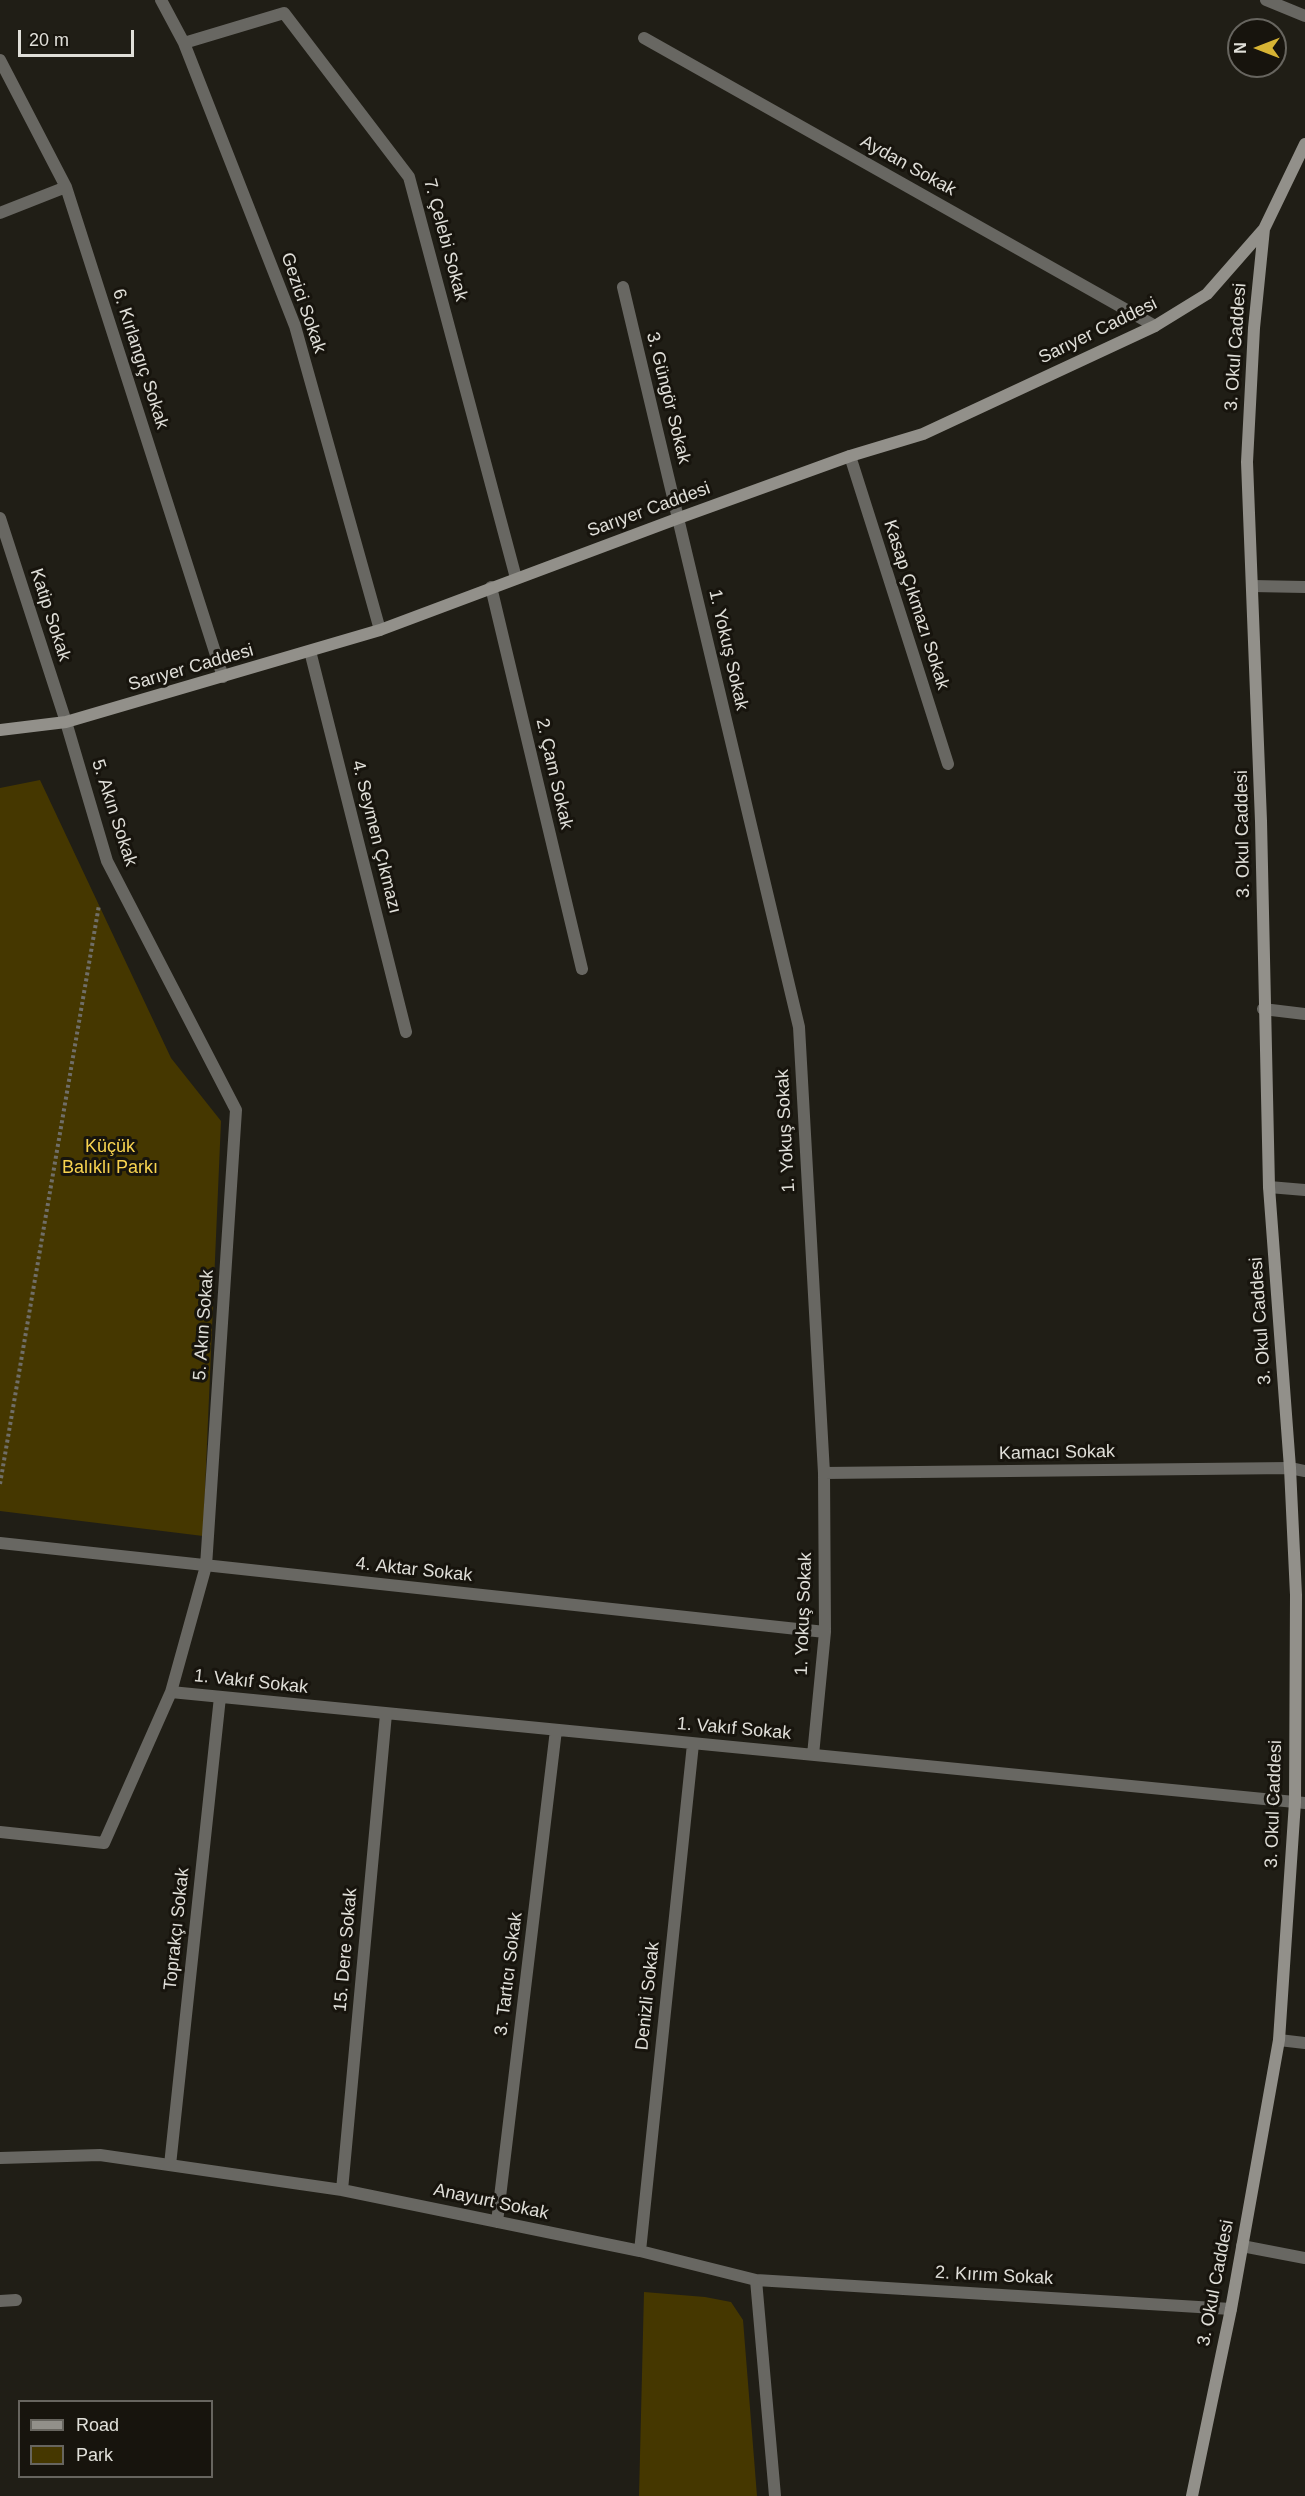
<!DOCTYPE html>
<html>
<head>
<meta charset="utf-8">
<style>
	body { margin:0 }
	#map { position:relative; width:1305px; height:2496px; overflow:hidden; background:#201e16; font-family:Arial,sans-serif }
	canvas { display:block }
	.legend { position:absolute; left:18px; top:2400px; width:195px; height:78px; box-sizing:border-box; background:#17140d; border:2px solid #67655f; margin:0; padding:8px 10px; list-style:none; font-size:18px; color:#e0dfd9 }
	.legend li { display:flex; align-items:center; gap:12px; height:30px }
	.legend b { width:30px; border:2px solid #67655f }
	.north { position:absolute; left:1227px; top:18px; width:60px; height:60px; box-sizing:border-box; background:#17140d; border:2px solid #67655f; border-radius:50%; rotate:270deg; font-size:16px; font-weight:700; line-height:24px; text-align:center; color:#e0dfd9 }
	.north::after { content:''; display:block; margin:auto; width:21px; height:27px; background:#d7b434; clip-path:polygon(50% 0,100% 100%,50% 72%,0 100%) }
	.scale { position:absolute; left:18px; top:30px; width:116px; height:27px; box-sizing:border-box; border:3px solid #e0dfd9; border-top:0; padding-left:8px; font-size:18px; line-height:21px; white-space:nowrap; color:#e0dfd9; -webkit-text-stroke:4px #17140d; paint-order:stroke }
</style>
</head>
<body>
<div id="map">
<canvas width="1305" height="2496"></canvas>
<ul class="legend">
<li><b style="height:8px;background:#92908a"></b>Road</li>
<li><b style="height:16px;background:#453700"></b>Park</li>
</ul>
<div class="north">N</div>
<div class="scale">20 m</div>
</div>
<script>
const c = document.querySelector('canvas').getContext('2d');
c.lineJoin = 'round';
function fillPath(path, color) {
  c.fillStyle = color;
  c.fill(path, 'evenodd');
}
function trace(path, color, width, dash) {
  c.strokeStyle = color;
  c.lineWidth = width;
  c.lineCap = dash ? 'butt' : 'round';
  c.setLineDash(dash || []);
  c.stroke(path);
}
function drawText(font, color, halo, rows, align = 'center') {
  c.font = font + ' Arial,sans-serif';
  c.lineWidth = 6;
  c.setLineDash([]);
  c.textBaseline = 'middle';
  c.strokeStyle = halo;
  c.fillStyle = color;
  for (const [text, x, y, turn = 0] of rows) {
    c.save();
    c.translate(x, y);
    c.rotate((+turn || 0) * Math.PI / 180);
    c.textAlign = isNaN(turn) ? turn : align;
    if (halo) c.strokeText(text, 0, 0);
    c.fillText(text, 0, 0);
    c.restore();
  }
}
fillPath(new Path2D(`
	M40,780L171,1058L221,1121L203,1536L0,1511V788Z
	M644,2292L705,2297L731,2302L743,2320L757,2496H639Z`), '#453700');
trace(new Path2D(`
	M0,1484L99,905`), '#706e67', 4, [3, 3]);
trace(new Path2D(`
	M161,0L184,43L295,326L380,630
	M1266,0L1305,16
	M644,38L1155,326
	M184,43L284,13L409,177L516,578
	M0,60L66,187L223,677
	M0,213L66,187
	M623,287L799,1027L824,1473L825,1632L813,1755
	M850,456L948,764
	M0,518L66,722L107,861L236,1110L206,1566L171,1692L104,1843L0,1832
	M1252,586L1305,587
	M491,587L582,969
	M310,651L406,1032
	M1263,1009L1305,1014
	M1269,1187L1305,1190
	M824,1473L1290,1468L1305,1471
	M0,1543L825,1632
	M171,1692L1305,1803
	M1279,2040L1305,2043
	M0,2158L100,2155L342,2190L640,2251L756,2280L775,2496
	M170,2165L220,1697
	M342,2190L386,1714
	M497,2222L556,1730
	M1242,2246L1305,2258
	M640,2251L693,1744
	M756,2280L1231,2309
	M0,2301L16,2300`), '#686762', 12);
trace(new Path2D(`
	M0,730L66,722L380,630L679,518L850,456L923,434L1155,326L1207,294L1264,229
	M1192,2496L1231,2309L1279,2040L1295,1802L1296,1595L1290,1468L1269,1187L1261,821L1247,462L1254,328L1264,229L1305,144`), '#92908a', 12);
drawText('18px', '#e0dfd9', '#17140d', [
	["Aydan Sokak",908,166,29],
	["7. Çelebi Sokak",445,240,75],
	["Gezici Sokak",303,303,71],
	["Sarıyer Caddesi",1098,331,-26],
	["3. Okul Caddesi",1236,347,-86],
	["6. Kırlangıç Sokak",140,359,72],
	["3. Güngör Sokak",668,398,76],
	["Sarıyer Caddesi",649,510,-20],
	["Kasap Çıkmazı Sokak",916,605,72],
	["Katip Sokak",50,615,72],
	["1. Yokuş Sokak",728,650,77],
	["Sarıyer Caddesi",191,668,-16],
	["2. Çam Sokak",554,774,77],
	["5. Akın Sokak",114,813,72],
	["3. Okul Caddesi",1243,834,-91],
	["4. Seymen Çıkmazı",376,837,76],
	["1. Yokuş Sokak",786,1131,-93],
	["3. Okul Caddesi",1261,1321,-94],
	["5. Akın Sokak",204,1325,-86],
	["Kamacı Sokak",1057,1453,-1],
	["4. Aktar Sokak",414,1570,6],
	["1. Yokuş Sokak",804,1614,-88],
	["1. Vakıf Sokak",251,1682,6],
	["1. Vakıf Sokak",734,1729,5],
	["3. Okul Caddesi",1274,1804,-88],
	["Toprakçı Sokak",177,1929,-84],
	["15. Dere Sokak",346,1950,-85],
	["3. Tartıcı Sokak",509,1974,-83],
	["Denizli Sokak",648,1996,-84],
	["Anayurt Sokak",491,2202,12],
	["2. Kırım Sokak",994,2276,3],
	["3. Okul Caddesi",1216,2283,-79]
]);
drawText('18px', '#f8d350', '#17140d', [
	["Küçük",110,1147],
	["Balıklı Parkı",110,1168]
]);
</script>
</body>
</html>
